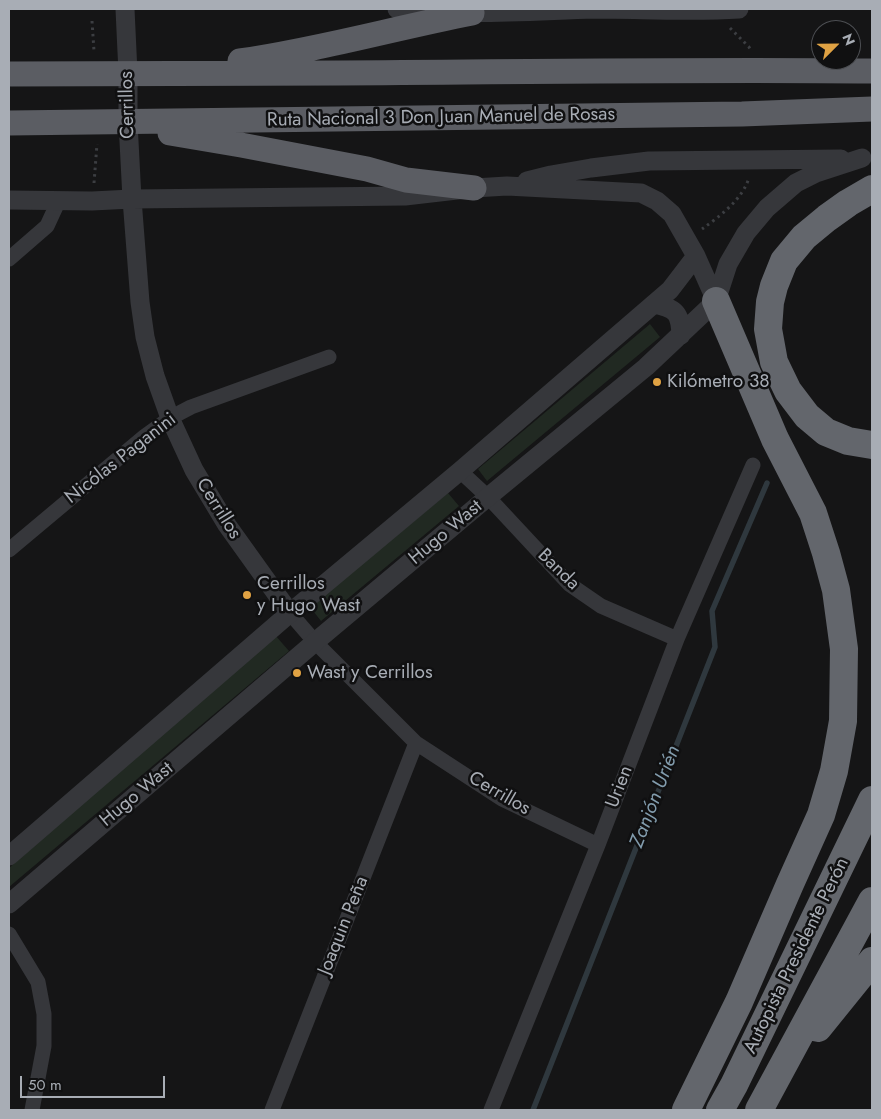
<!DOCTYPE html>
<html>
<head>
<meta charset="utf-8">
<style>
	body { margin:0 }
	#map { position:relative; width:881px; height:1119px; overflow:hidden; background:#151516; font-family:Jost,sans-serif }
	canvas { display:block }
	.frame { position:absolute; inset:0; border:10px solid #a8adb5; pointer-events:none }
	.north { position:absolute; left:811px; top:20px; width:50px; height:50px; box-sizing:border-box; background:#101011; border:1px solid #4d4f53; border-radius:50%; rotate:67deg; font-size:14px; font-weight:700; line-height:20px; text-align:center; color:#a8adb5 }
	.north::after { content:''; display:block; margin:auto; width:18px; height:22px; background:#e0a243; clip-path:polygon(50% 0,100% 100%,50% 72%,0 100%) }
	.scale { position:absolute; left:20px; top:1076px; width:145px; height:22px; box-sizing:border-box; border:2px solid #a8adb5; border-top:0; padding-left:6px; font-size:15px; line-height:18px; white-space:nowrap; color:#a8adb5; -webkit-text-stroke:4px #101011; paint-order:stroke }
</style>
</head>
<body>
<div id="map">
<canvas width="881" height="1119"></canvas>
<div class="frame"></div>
<div class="north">N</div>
<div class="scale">50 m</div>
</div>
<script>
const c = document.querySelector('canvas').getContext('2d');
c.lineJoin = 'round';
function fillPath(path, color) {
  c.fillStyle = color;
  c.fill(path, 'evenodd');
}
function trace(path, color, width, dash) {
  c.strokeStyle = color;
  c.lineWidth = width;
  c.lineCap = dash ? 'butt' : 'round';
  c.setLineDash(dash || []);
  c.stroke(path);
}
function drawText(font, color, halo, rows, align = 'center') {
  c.font = font + ' Jost,sans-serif';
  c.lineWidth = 5;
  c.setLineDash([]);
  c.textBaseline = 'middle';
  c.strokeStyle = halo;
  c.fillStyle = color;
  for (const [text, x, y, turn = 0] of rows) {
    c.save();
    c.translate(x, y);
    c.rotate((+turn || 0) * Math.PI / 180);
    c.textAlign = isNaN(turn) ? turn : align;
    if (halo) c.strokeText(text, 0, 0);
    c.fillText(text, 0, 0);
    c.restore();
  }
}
fillPath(new Path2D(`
	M650,324L660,337L487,481L478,469Z
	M448,493L459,506L321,621L310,607Z
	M275,635L289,651L9,887V868Z`), '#212922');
trace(new Path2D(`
	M533,1110L715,647L712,611L767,483`), '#2f383e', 5.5);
trace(new Path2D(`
	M92,21L94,51
	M730,28L749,47L750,49
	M94,183L97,144
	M702,229C719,217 744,198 749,177`), '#3c3e42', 3, [2.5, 4]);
trace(new Path2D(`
	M9,259L47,226L59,200
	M460,471L488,497L569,584L601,606L677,639
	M9,550L145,436L170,418L191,407L329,357
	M290,613L315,642L416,743L502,799L598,845
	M9,934L38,982L44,1014V1046L32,1110
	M272,1110L416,743
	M491,1110L598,845L677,639L753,465`), '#36373b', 15);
trace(new Path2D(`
	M125,9L128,73V122L132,199L140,302L145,337L155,376L170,418L194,470L227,525L290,613
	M397,9C463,16 528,11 594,9C642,9 691,12 739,9
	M527,181L551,175L591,168L649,161L841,159
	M9,200L92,201L132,199L405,196L474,188L507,186L641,193L657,201L672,214L696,256L716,301
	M654,304C676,309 680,312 681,335
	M9,856L290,613L460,471L670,290L696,256
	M9,904L315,642L488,497L646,367L716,301L728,264L746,233L767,208L796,183L816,173L862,158`), '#36373b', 19);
trace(new Path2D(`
	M240,61C318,50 395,28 472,13
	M9,74C119,73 229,74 339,73C516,72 694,69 872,71
	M9,123L742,114L872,109
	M170,133L241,145L367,169L406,180L474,188`), '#5b5d63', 25);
trace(new Path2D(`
	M872,189L848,203L827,218L804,237L784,261L774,286L770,302L768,329L774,362L788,391L807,416L826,432L848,441L872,445
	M818,1028L872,961
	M686,1110L739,1002L790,884L821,815L834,771L843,721L844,649L836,590L826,553L813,513L775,439L716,301
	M720,1110L734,1085L872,800
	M759,1110L872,901`), '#63666c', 28);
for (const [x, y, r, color] of [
	[657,382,5,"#e0a243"],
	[247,595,5,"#e0a243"],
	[297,673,5,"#e0a243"]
]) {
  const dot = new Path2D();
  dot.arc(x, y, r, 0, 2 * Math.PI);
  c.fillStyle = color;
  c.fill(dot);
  trace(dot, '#101011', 2);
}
drawText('19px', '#a8adb5', '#101011', [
	["Cerrillos",128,105,-91],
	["Ruta Nacional 3 Don Juan Manuel de Rosas",441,118,-1],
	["Nicólas Paganini",121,459,-38],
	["Cerrillos",218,509,58],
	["Hugo Wast",446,533,-40],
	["Banda",558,570,44],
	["Urien",620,787,-69],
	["Cerrillos",499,794,30],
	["Hugo Wast",137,795,-40],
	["Joaquin Peña",344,926,-68],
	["Autopista Presidente Perón",797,956,-64]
]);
drawText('19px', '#a8adb5', '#101011', [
	["Kilómetro 38",667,382],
	["Cerrillos",257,584],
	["y Hugo Wast",257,606],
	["Wast y Cerrillos",307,673]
], 'left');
drawText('italic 20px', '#829cad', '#101011', [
	["Zanjón Urién",656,797,-69]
]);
</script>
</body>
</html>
